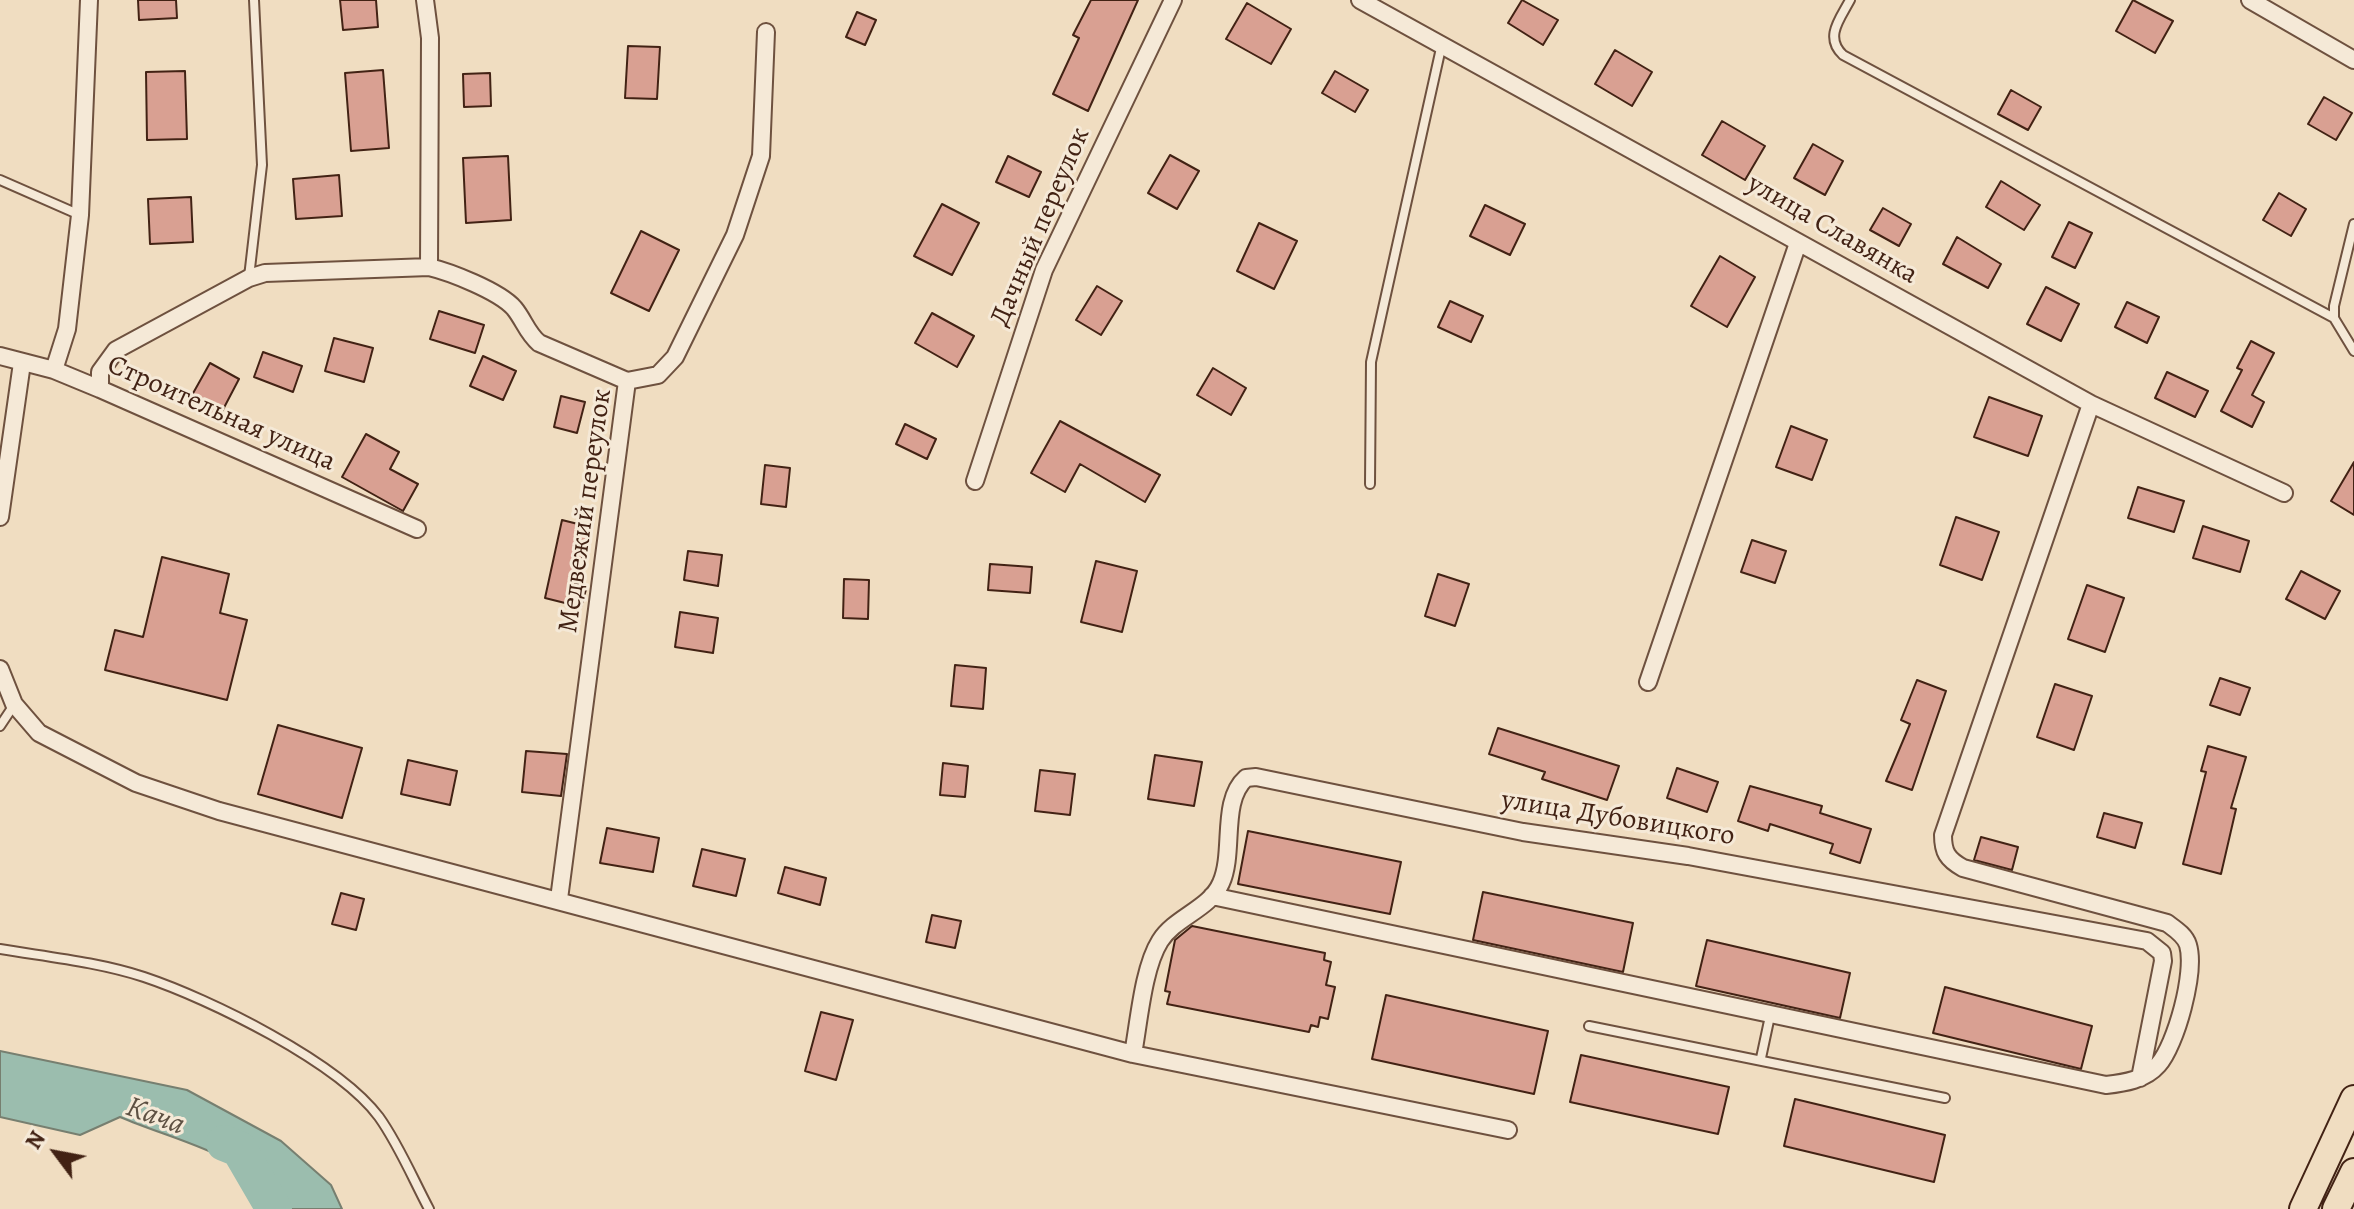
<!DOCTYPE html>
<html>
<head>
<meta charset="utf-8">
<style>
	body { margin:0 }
	#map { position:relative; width:2354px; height:1209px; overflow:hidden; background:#f0ddc1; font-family:Alegreya,serif }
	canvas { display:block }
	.north { position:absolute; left:16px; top:1113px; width:80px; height:80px; -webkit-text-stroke:6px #f5e9d7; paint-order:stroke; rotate:302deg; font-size:22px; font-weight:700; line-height:32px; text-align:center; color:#422214 }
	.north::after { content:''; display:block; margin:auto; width:28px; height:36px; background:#422214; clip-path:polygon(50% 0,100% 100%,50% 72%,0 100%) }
</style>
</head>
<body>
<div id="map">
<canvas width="2354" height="1209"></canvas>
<div class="north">N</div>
</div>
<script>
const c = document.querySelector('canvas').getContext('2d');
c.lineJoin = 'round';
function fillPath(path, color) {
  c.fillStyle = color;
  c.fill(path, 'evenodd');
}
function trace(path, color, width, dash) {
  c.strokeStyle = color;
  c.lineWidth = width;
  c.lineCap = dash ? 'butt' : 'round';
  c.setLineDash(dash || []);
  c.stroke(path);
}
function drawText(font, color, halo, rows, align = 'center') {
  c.font = font + ' Alegreya,serif';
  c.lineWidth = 6;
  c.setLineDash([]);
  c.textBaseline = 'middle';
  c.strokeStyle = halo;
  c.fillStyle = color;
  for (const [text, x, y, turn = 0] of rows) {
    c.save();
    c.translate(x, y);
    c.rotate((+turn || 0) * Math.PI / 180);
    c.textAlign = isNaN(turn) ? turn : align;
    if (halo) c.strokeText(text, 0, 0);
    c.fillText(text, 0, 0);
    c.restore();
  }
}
const water = new Path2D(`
	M0,1051L187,1090L281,1141L331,1185L342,1209H287C249,1154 178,1142 120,1117L80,1135L0,1117Z`);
fillPath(water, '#9bbdae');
trace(water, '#777f70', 2);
trace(new Path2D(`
	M224,1143L239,1149L274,1209`), '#9bbdae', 36);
const building = new Path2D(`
	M138,0H176L177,18L139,20Z
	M340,0H376L378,27L343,30Z
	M1091,0H1138L1088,111L1053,94L1079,38L1073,35Z
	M1522,0L1558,20L1543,45L1508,23Z
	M2133,0L2173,21L2155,53L2116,31Z
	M1247,3L1291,29L1271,64L1226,39Z
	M857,12L876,20L865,45L846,37Z
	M628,46L660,47L657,99L625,98Z
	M1615,50L1652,72L1632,106L1595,84Z
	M383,70L389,148L351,151L345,73Z
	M185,71L187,139L147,140L146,72Z
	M1335,71L1368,90L1355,112L1322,93Z
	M490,73L491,106L464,107L463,74Z
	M2011,90L2041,107L2028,130L1998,114Z
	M2324,97L2352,113L2336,140L2308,124Z
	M1722,121L1765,146L1745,180L1702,155Z
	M1813,144L1843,161L1825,195L1794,178Z
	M1170,155L1199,171L1177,209L1148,193Z
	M508,156L511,220L466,223L463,158Z
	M1008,156L1041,172L1029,197L996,182Z
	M339,175L342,216L296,219L293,179Z
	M2001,181L2040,205L2024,230L1986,207Z
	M2279,193L2306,209L2291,236L2263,220Z
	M191,197L193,242L150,244L148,199Z
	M942,204L979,223L952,275L914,256Z
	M1485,205L1525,224L1510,255L1470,236Z
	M1883,208L1911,224L1899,246L1870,230Z
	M2069,222L2092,233L2075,268L2052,257Z
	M1259,223L1297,241L1274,289L1237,271Z
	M641,231L679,250L649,311L611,293Z
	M1957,237L2001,264L1988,288L1943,264Z
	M1720,256L1755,277L1727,327L1691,306Z
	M1097,286L1122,301L1101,335L1076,320Z
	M2046,287L2079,304L2061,341L2027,324Z
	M1450,301L1483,316L1471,342L1438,327Z
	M2127,302L2159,317L2147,343L2115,327Z
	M439,311L484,325L475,353L430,339Z
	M932,313L974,336L957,367L915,343Z
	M334,338L373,348L364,382L325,371Z
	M2251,341L2274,353L2252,395L2264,402L2252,427L2221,411L2242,370L2237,368Z
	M263,352L302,366L293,392L254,377Z
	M483,356L516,371L503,400L470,386Z
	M210,363L239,379L217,421L187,404Z
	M1213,368L1246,388L1231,415L1197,395Z
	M2167,372L2208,391L2195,417L2155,398Z
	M561,396L585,402L577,433L554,427Z
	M1989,397L2042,416L2028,456L1974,437Z
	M1060,421L1160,475L1145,502L1080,464L1065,492L1031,473Z
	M905,424L936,439L927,459L896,444Z
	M1791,426L1827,440L1812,480L1776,467Z
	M366,434L399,452L390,469L418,484L403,511L342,477Z
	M2354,462V515L2331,501Z
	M765,465L790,468L786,507L761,504Z
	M2138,487L2184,501L2174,532L2128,518Z
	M1956,517L1999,532L1982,580L1940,565Z
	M562,520L590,527L575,583L587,586L581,607L545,598Z
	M2203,526L2249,541L2240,572L2193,558Z
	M1752,540L1786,551L1775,583L1741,572Z
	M688,551L722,555L718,586L684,580Z
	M162,557L229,574L220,613L247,620L227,700L105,670L115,630L143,637Z
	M1096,561L1137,571L1122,632L1081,622Z
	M990,564L1032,567L1030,593L988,590Z
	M2301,571L2340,591L2325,619L2286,599Z
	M1438,574L1469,584L1455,626L1425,616Z
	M844,579L869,580L868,619L843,618Z
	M2087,585L2124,598L2105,652L2068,639Z
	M680,612L718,618L713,653L675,647Z
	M955,665L986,668L983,709L951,706Z
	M2220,678L2250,688L2240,715L2210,705Z
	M1917,680L1946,691L1912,790L1886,781L1910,724L1901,720Z
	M2055,684L2092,696L2074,750L2037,737Z
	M278,725L362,748L342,818L258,794Z
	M1498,728L1619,766L1607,800L1542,779L1545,772L1489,754Z
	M2208,746L2246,757L2231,808L2236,809L2221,874L2183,864L2206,772L2201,771Z
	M526,751L567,754L561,796L522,792Z
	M1155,755L1202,762L1194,806L1148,799Z
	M408,760L457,771L450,805L401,794Z
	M943,763L968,766L965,797L940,795Z
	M1677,768L1718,782L1707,812L1667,798Z
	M1040,770L1075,774L1070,815L1035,811Z
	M1750,786L1822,806L1820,813L1871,829L1860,863L1830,853L1833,844L1770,824L1768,831L1738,821Z
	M2104,813L2142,823L2135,848L2097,837Z
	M607,828L659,838L653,872L600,863Z
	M1248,831L1401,862L1390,914L1238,884Z
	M1981,837L2018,847L2012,870L1974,860Z
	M702,849L745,859L736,896L693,886Z
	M785,867L826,878L820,905L778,893Z
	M1483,892L1633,923L1623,972L1473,940Z
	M341,893L364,899L356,930L332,924Z
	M932,915L961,921L955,948L926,942Z
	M1192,926L1325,953L1324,960L1331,962L1326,985L1335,987L1328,1019L1320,1017L1318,1027L1311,1025L1309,1032L1167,1004L1170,992L1165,991L1175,940Z
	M1707,940L1850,973L1840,1018L1696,986Z
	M1945,987L2092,1026L2081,1069L1933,1033Z
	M1386,995L1548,1031L1534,1094L1372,1059Z
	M821,1012L853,1020L836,1080L805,1071Z
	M1581,1055L1729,1087L1718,1134L1570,1102Z
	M1795,1099L1945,1135L1934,1182L1784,1146Z`);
fillPath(building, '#d9a092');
trace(building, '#422214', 2);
const lane = new Path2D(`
	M1850,0C1840,19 1824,37 1843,55L2334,318
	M0,180L80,215
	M2354,224L2334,306V318L2354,351
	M249,277L262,165L254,0
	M1370,484L1371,362L1441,48
	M0,726L14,705
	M0,949C48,957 98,962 144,977C210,999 338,1062 379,1117C399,1145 413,1179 429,1209
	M1589,1026L1945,1098
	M1761,1058L1770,1016`);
const street = new Path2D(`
	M425,0L430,38L429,267
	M1360,0L2091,404L2284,493
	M2250,0L2354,60
	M0,356L54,370L100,389L417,529
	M54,370L67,329L80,215L89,0
	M100,389V372L116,350L249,278L265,273L429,267C450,272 499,291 514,308C524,320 527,333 539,343L627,381
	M975,481L1044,270L1173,0
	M0,517L22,363
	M0,669L14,704L39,733L136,783L219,811L1133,1054L1508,1130
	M1648,682L1798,243
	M1212,896L2106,1085C2124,1083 2145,1080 2158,1065C2176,1045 2196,972 2188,945C2185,935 2175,929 2167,923L1963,868C1947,859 1943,852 1943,835L2091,404
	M559,899L627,381L658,375L675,357L735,235L761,156L766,32
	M1133,1054C1139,1022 1143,968 1160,941C1175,917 1210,909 1221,883C1235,852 1220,801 1246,778L1256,777L1523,832L1688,856L2147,941L2162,953L2163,961L2140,1078`);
const primary = new Path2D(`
	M2303,1209L2354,1099
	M2336,1209L2354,1172`);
trace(lane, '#6e513f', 12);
trace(street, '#6e513f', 20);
trace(primary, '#422214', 30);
trace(lane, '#f5e9d7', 8);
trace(street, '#f5e9d7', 16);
trace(primary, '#f0ddc1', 26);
drawText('28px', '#422214', '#f5e9d7', [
	["Дачный переулок",1041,227,-67],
	["улица Славянка",1832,230,30],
	["Строительная улица",221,414,24],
	["Медвежий переулок",586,511,-82],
	["улица Дубовицкого",1618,819,9]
]);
drawText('italic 30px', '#5d5042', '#f5e9d7', [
	["Кача",155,1117,20]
]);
</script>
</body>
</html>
